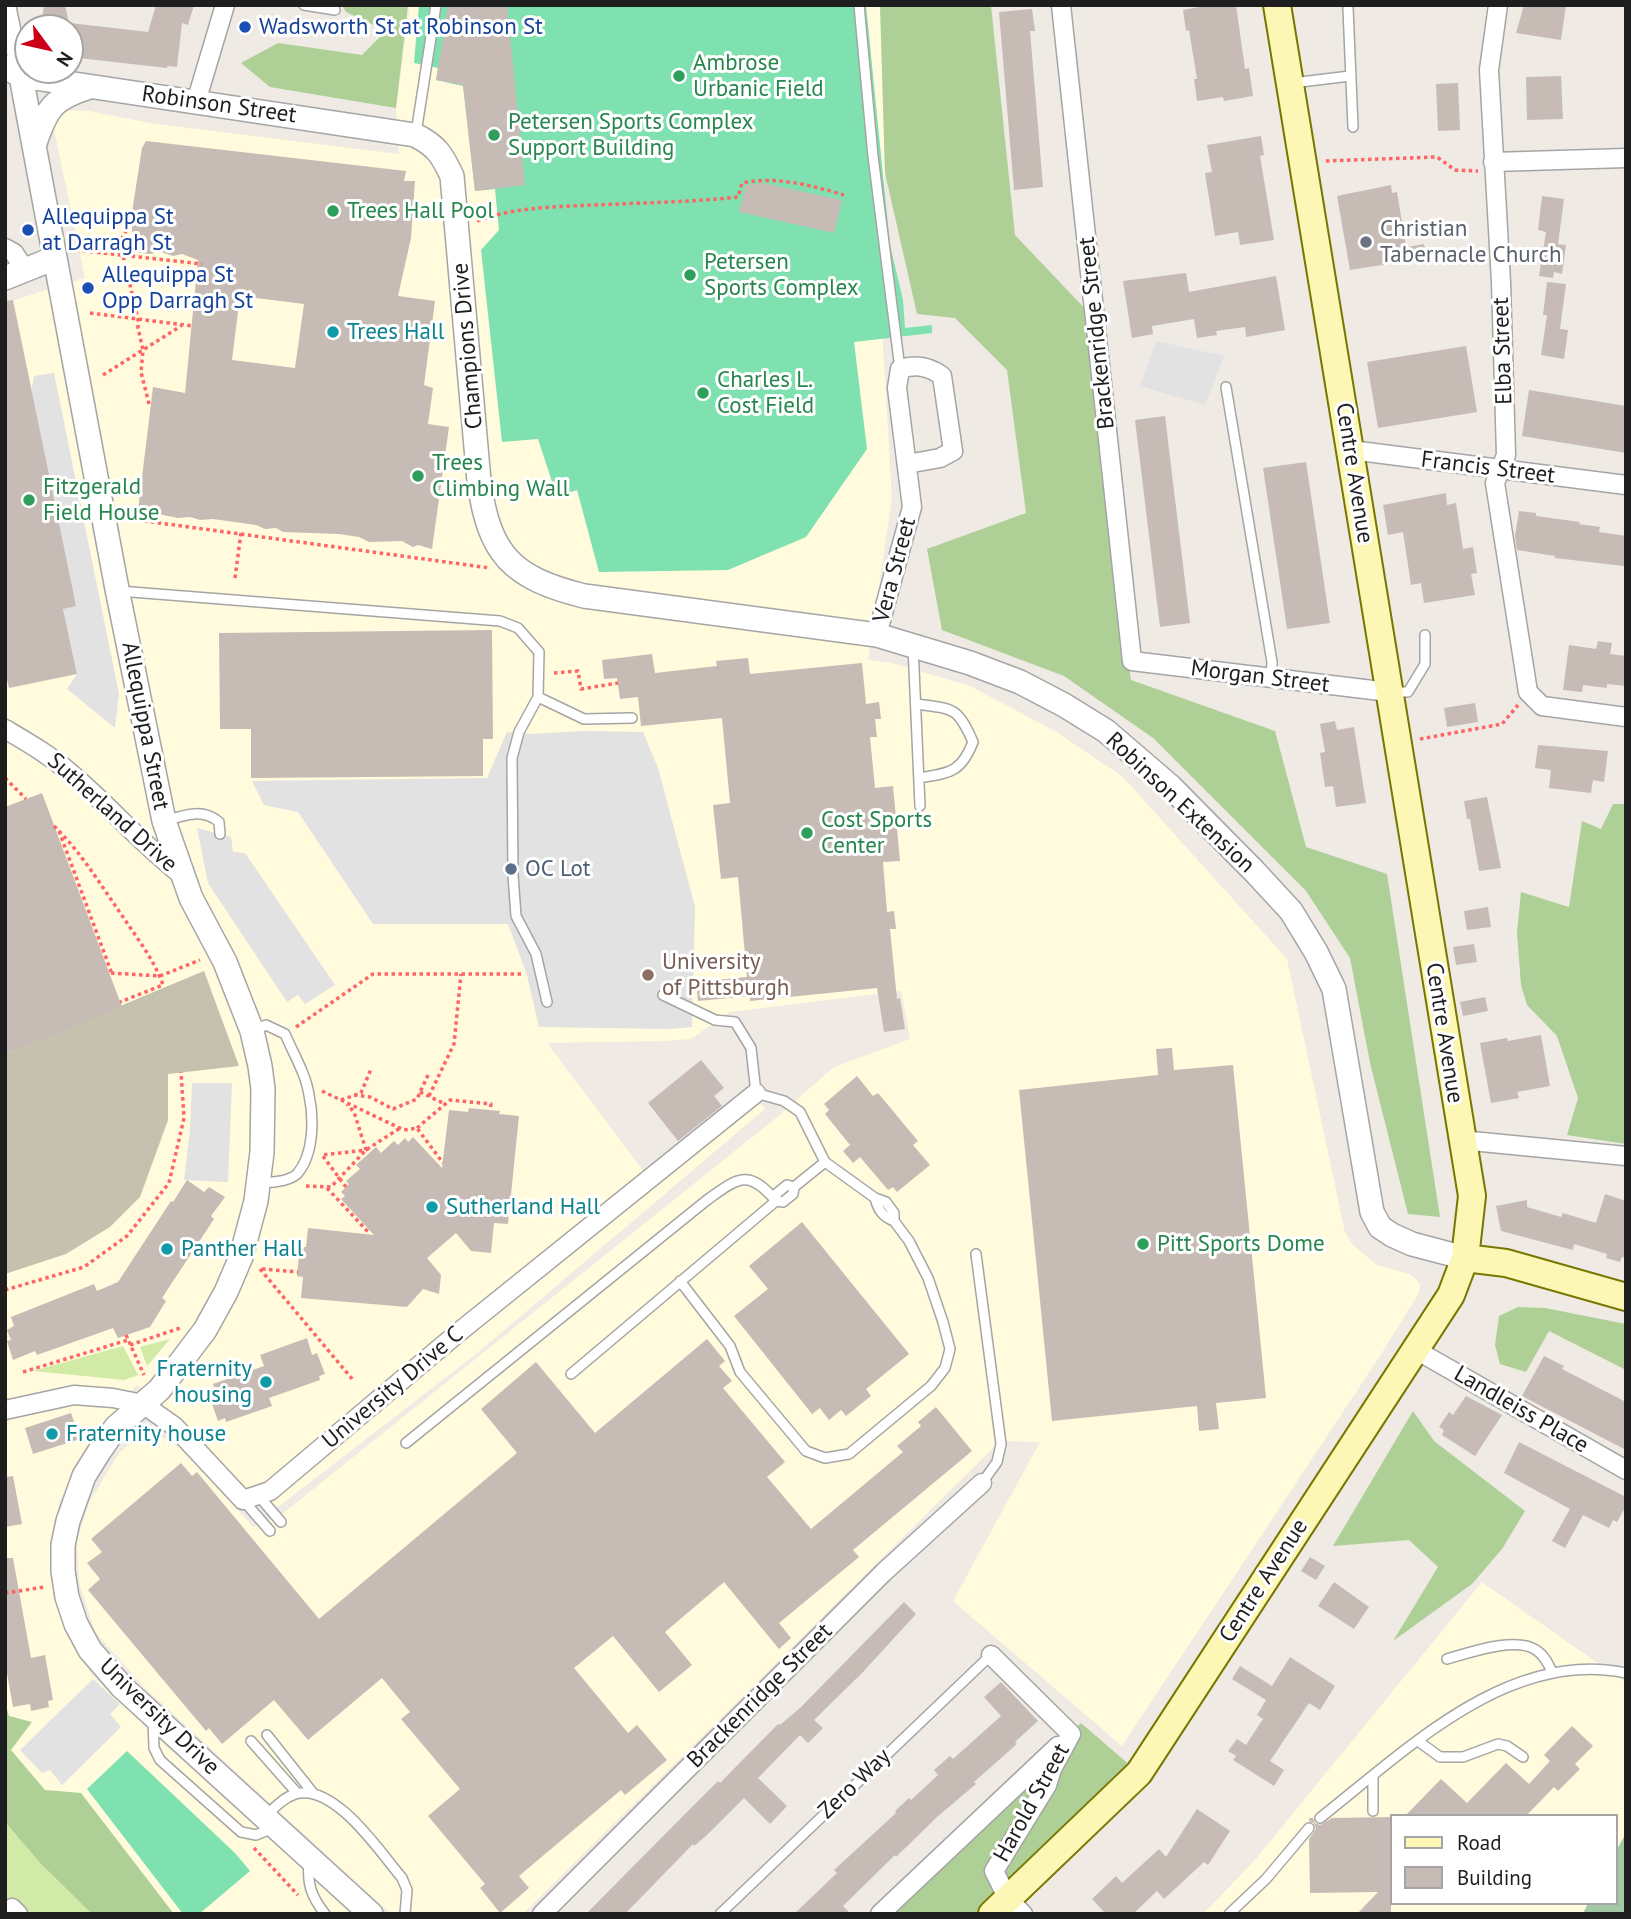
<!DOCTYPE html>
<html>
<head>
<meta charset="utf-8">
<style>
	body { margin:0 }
	#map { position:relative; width:1631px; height:1919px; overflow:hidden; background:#efeae3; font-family:"PT Sans",sans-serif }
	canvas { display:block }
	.frame { position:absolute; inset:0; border:7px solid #1e1e1e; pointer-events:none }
	.legend { position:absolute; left:1390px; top:1814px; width:228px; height:91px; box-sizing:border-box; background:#fff; border:2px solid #a5a5a5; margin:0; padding:9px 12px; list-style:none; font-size:21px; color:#1e1e1e }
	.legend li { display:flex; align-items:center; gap:14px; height:35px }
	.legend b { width:35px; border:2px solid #a5a5a5 }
	.north { position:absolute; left:14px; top:14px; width:70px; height:70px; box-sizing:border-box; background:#fff; border:2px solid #a5a5a5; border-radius:50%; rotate:123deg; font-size:19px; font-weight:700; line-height:28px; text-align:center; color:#1e1e1e }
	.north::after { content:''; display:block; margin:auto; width:24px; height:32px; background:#cb0018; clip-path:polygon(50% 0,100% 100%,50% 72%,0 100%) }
</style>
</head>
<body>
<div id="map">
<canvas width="1631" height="1919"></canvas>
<div class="frame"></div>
<ul class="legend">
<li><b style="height:9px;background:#fcf7b4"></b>Road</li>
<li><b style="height:19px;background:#c7bbb6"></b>Building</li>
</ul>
<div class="north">N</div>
</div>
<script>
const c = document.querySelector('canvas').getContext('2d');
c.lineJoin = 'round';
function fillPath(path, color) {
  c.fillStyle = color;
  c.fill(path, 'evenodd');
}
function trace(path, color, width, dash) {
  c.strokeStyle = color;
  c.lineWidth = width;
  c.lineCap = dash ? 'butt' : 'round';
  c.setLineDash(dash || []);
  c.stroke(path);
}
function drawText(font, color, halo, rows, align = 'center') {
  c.font = font + ' "PT Sans",sans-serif';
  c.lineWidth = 6;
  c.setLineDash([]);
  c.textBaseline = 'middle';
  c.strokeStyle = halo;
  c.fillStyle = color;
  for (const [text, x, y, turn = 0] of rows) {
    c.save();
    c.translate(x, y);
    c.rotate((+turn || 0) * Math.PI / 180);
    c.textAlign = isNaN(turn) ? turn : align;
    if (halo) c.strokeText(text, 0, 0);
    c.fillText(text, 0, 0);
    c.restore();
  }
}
fillPath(new Path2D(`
	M410,5H880L885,173L880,294L892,498L868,660L892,663L970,686L1055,731L1123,777L1287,959L1345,1232L1353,1245L1377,1265L1409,1274L1416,1279L1420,1284L1419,1293L1378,1359L1122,1746L953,1601L1040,1442L1000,1441L523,1914H391L146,1689L95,1632L79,1583L77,1541L89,1503L119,1453L146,1429L184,1449L253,1527L281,1515L777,1117L834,1067L910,1039L901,991L730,1012L691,1039L668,1041L547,1043L645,1173L748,1089L765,1109L475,1355L278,1507L244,1492L169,1410L137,1385L98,1432L77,1466L59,1503L52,1550L55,1592L64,1625L79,1655L93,1676L157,1738L353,1914H5V303L85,278L50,110L89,111L150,123L399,154L396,108Z
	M1482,1582L1626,1683V1833L1615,1853V1816H1391V1903H1588L1583,1914H1203L1254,1861Z`), '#fffbdc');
fillPath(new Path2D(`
	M204,971L239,1066L168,1074V1120L140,1197L110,1227L66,1254L5,1274V1054Z`), '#c4c1ae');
fillPath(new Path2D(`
	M170,1339L147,1366L140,1347Z
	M123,1346L138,1375L124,1380L33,1371Z
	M5,1822L41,1864L92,1914H5Z`), '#d1eba7');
fillPath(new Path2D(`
	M342,5H408L396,108L270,87L241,63L278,43L362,55L386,31L346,12Z
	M880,5H991L1015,235L1090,314L1101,472L1131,680L1275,731L1306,847L1387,874L1440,1217L1408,1214L1370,1063L1350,958L1306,891L1153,738L1064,676L942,630L927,549L1026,513L1007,370L955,318L917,314L885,173Z
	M1613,804H1626V1144L1567,1135L1578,1098L1557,1036L1527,1005L1521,985L1517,933L1521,892L1569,907L1582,821L1601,829Z
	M1518,1307L1545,1308L1626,1324V1370L1549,1331L1526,1372L1500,1364L1495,1345L1499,1316Z
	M1413,1411L1434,1441L1525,1511L1502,1549L1472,1584L1393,1641L1438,1567L1409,1540L1333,1546Z
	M5,1703L9,1716L32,1722L11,1750L45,1790L81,1793L174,1914H92L41,1864L5,1822Z
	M1081,1723L1139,1773L1009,1898L1026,1914H880Z`), '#aed096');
fillPath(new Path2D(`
	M1626,1833V1914H1583L1588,1903H1615V1853Z`), '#a3c9a4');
fillPath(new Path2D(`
	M419,5H866L890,245L903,300L905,328L932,325V333L854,342L867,449L806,537L728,570L599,572L577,490L557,497L538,439L502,442L481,250L499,230L495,189L475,191L463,86L436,80L438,68L414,63Z
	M127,1751L236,1854L250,1871L199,1914H183L87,1789Z`), '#7ee1af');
fillPath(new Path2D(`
	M1156,341L1224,356L1205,405L1140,386Z
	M54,373L119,694L115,728L67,689L77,674L63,609L31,394L34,376Z
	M584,731L643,732L658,768L695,907L692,1027L671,1029L539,1027L527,975L508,924H373L298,812L264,805L252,781L487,778L507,732L531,734Z
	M197,828L231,837L233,852L245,853L335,985L305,1004L298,995L287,1002L208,883Z
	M192,1083H232L228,1182L184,1180L190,1129Z
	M93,1679L120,1704L110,1714L121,1727L62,1785L50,1770L42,1773L20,1750Z`), '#e2e2e2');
fillPath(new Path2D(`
	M44,5H65L70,28V23L148,32L156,5H194L188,25L182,23L177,67L167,66V68L70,57V28H41Z
	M448,5H507L525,185L475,191L463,85L436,80Z
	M1210,5H1236L1245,69L1249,68L1253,96L1224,101L1223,97L1197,101L1194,79H1197L1189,30L1186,31L1183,10Z
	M1524,5H1566L1561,40L1516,33Z
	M1032,9L1035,31H1030L1043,187L1014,190L999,12Z
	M1561,76L1563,119L1527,120L1526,77Z
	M1458,83L1460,130L1438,131L1436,84Z
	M1261,136L1264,155L1260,156L1274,240L1240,245L1238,232L1215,236L1205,173L1212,172L1207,145Z
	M146,141L406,171L404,181H415L411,238L398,296L435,301L424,385L433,388L428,424L449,427L432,549L418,545L413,547L402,541L369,542L359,537L339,534L283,532L276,528L265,529L256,525L213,519L200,520L190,517L178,518L138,510L153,387L185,393L198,260L182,254L173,256L161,252L149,254L132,252V212L142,148ZM240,296L304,304L295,368L232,360Z
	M763,183L842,200L834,233L739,212L746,185Z
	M1391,185L1392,193L1397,192L1406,247L1424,244L1426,258L1350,270L1337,196Z
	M1542,196L1564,199L1558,244L1566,245L1562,274L1554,272L1553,278L1539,276L1546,232L1538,230Z
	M1186,273L1189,292L1276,276L1285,330L1246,337L1245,327L1216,331L1217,335L1197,338L1194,319L1152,326L1153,334L1132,338L1123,281Z
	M1547,282L1566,284L1560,329L1568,330L1564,359L1541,355L1547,315H1543Z
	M13,300L76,606L63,609L77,674L9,688L5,671V301Z
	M1466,346L1477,412L1378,428L1367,362Z
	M1529,390L1626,406V453L1522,436Z
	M1165,416L1190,623L1160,627L1135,420Z
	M1306,462L1330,623L1287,629L1263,468Z
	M1446,493L1447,505L1456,503L1463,549L1473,547L1477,573L1471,574L1475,595L1424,603L1421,583L1411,585L1403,532L1388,535L1383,505Z
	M1519,511L1536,513V516L1580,522L1579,524L1600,527L1599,532L1626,536L1624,566L1555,558V556L1517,550L1515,536Z
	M492,630L493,739H483V776L251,778V729H220L219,633Z
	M1598,641L1612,643L1610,654L1626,656V686L1607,684V688L1583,685L1582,692L1563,690L1569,645L1596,649Z
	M652,654L655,673L717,666L716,661L748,658L750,674L862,663L866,704L879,702L881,719H875L877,737H870L875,788L893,786L900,861L883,862L887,912L894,911L896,929H890L897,999L900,998L905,1029L884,1032L877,988L750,1001V996L698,1001L696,982L747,977L738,877L721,879L713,805L730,803L722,718L641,726L638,697L620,699L617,678L604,679L602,660Z
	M1475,703L1478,722L1447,727L1444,708Z
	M1335,721L1337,730L1354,727L1366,803L1336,807L1333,786L1325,787L1320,753L1325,752L1320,724Z
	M1538,745L1608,751L1604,782L1593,780L1591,793L1549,788L1551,770L1535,768Z
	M42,793L122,1007L5,1054V807Z
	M1487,797L1501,868L1479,871L1470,819H1467L1464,801Z
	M1488,907L1491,927L1467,930L1464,911Z
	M1474,944L1477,962L1456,965L1453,947Z
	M1485,997L1488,1011L1463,1016L1460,1002Z
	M1541,1035L1550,1086L1517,1092L1519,1098L1491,1103L1480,1043L1507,1038L1508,1041Z
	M1172,1048L1174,1070L1233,1065L1266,1398L1216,1403L1219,1429L1199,1431L1197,1406L1052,1421L1019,1090L1158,1075L1156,1049Z
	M701,1060L724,1088L714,1096L722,1106L678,1141L648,1103Z
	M857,1076L873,1096L878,1093L918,1141L913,1145L930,1165L897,1192L893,1187L888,1190L860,1157L853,1163L843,1151L850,1145L825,1114L829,1110L824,1104Z
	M469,1108L500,1111L499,1114L519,1116L508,1224L494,1223L491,1253L471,1251L456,1233L427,1258L441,1275L439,1294L423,1289L407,1307L301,1298L303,1277L297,1276L299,1255L302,1256L303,1247H306L308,1228L374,1235L341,1199L345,1196L341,1192L349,1184L346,1181L360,1169L356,1165L376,1147L381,1153L394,1141L398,1145L405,1138L408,1142L413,1137L442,1168L449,1110L468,1112Z
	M187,1180L204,1192L209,1187L225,1197L211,1216L214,1219L162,1298L166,1301L150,1327L118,1338L113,1328L37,1355L35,1351L13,1360L7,1341L11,1340L7,1330L14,1326L11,1317L94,1284L97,1291L118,1282L171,1201L173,1202Z
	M1605,1194L1626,1201V1258L1622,1257L1620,1262L1606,1258L1607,1254L1574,1244L1573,1250L1501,1231L1496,1206L1527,1200V1207L1561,1217L1563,1213L1596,1223Z
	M802,1222L909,1354L866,1389L871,1396L846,1416L841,1410L829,1420L820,1408L812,1414L734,1316L768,1289L749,1266Z
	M307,1338L312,1355L317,1353L325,1374L319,1376L320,1380L269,1398L272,1406L226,1422L225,1418L218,1421L212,1404L219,1401L213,1384L264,1366L260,1355Z
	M707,1339L725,1361L719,1366L732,1381L723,1388L785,1462L767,1477L811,1529L903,1452L897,1446L921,1426L918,1422L936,1407L972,1451L853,1550L859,1557L779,1623L791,1638L779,1649L724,1582L665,1632L692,1665L659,1692L613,1636L574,1668L628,1733L637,1725L667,1760L625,1795L621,1790L519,1876L529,1888L500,1913L480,1888L485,1884L428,1816L460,1789L401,1719L410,1712L382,1678L308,1740L274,1700L222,1744L209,1728L206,1731L88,1590L100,1579L87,1563L102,1552L91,1539L181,1463L192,1476L197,1472L319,1619L517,1453L481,1409L536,1362L595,1433Z
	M1544,1356L1564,1366L1562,1369L1626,1402V1450L1522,1396Z
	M1466,1396L1502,1415L1475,1456L1442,1435L1444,1430L1439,1427L1449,1412L1453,1415Z
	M71,1413L80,1439L33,1454L25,1428Z
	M1519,1442L1626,1497V1506L1617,1522L1613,1520L1609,1528L1583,1515L1565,1548L1552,1541L1570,1509L1504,1473Z
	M13,1476L22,1524L5,1527V1477Z
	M1310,1557L1325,1566L1316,1580L1301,1571Z
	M5,1558H13L31,1658L45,1655L53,1700L48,1701L49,1707L31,1711L30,1704L13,1707L5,1662Z
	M1334,1582L1369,1607L1354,1629L1318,1606Z
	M904,1602L916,1614L863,1672L814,1720L823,1728L808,1743L800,1735L758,1778L787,1806L770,1824L744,1798L707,1835L694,1846L693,1844L625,1914H586L684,1815L718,1781L720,1783L778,1724L780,1725L801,1707Z
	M1290,1657L1335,1686L1320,1710L1309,1703L1270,1761L1284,1770L1274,1786L1233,1760L1236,1756L1228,1751L1237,1739L1246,1745L1263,1719L1257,1715L1266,1700L1232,1679L1240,1666L1272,1686Z
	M1001,1682L1038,1721L1015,1742L1017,1744L974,1782L976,1784L937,1817L896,1857L895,1855L843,1906L851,1914H794L837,1873L834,1870L896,1813L895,1811L909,1798L911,1800L938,1775L934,1770L950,1756L953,1759L1001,1716L984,1697Z
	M1572,1726L1593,1746L1575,1764L1580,1769L1558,1791L1554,1787L1526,1816H1405L1441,1779L1467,1803L1506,1763L1529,1784L1550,1761L1544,1755Z
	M1197,1809L1230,1831L1208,1865L1204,1862L1164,1899L1157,1891L1133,1914H1106L1092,1899L1116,1876L1122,1883L1159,1849L1166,1857Z
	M1391,1817V1914H1357L1378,1892L1310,1893L1309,1839L1316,1829L1314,1823L1309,1821V1818H1313L1315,1823L1320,1825L1332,1818Z`), '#c7bbb6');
const service = new Path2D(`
	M304,5L335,10
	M859,5L873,156L900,369
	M1348,8L1353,127
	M1292,83L1350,76
	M416,133L436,5
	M1226,387L1272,662L1271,678
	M119,591L500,621L518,628L539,652L538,697L519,732L512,758L513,875L516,916L536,954L547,1002
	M913,646L920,806
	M1391,692H1408L1425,664V635
	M538,697L584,719L632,718
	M916,704C953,709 957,706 973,742C961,773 949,773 919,778
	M165,821C184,815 203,808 219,822L220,834
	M663,995L715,1020L735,1022L751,1048L756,1093L784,1101L800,1112L825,1162L875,1198L886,1202L894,1213V1221L909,1241L928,1278L943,1322L950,1349L945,1368L931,1386L849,1454L825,1458L806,1451L740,1372L730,1346L680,1281
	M254,1030L266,1025L285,1034C293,1053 306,1074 309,1095C314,1118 314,1155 297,1174C288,1182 272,1182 261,1183
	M875,1198C878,1210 883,1217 894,1221
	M776,1201V1194L787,1185L794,1187
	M976,1254L1001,1444L997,1462L982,1483
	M571,1374L776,1201L783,1202L793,1194L794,1187L825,1162
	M406,1443L707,1200C738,1178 748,1168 776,1201
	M258,1495L281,1522
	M243,1500L270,1531
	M1447,1659C1468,1653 1516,1636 1536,1650C1544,1655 1548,1663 1552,1672
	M153,1720L154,1748L160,1760L241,1832L256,1835L275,1827
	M267,1735L313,1793
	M251,1741L297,1793
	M1418,1741L1440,1757H1463L1498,1744L1507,1746L1523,1757
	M1373,1811V1776
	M265,1817C274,1808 283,1798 295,1794C334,1782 380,1852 402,1878L407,1890L405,1914
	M1320,1818C1405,1751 1509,1648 1626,1673
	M309,1862C307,1884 311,1896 325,1914
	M720,1914L991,1655
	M1229,1914L1266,1879L1309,1828`);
const minor = new Path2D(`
	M6,5L21,76
	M1061,5L1132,661L1389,692
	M1498,5L1489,70L1501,282L1506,455L1495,483L1528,692L1542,706L1626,717
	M196,102L225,5
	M1493,162L1626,158
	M5,248L14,253L25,270
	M1351,450L1626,485
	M877,635L912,507L897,388L900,369C916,364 929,366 942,376L953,451L940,458L907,464
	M5,729C27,742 48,754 68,771C108,804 141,844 183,876
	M1461,1140L1626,1156
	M1416,1350L1626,1470
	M5,1410L74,1395L113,1398L143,1404L174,1426L243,1500L270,1491L459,1332L756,1093
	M991,1655L1071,1734L1052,1769L1047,1785L994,1871L1008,1899L1023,1914
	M5,1913L12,1908L18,1914
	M542,1914L884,1572L982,1483
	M880,1914L1058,1746`);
const tertiary = new Path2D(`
	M5,67L21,76L415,135C437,146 442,155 452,176L479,481C489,555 512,578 584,596L877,635L970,663L1020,682L1064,705L1106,731L1170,786L1254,871L1291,911L1316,952L1334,989L1372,1212L1380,1227L1392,1235L1412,1244L1465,1258
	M21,76L117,589L164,821L191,898L225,962L252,1031L260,1066L263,1089L262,1152L256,1201L241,1257L226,1292L205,1330L177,1367L159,1390L116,1427L99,1452L84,1476L68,1521L63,1545V1571L67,1597L76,1624L90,1650L122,1687L371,1914
	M35,143C47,108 53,98 90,87
	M5,278L55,258`);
const secondary = new Path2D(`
	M1465,1258L1506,1263L1626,1297
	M992,1914L1139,1773L1451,1295L1465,1258L1472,1196L1277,5`);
trace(service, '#a5a5a5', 12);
trace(minor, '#a5a5a5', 21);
trace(tertiary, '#a5a5a5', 26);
trace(secondary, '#787701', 30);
trace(new Path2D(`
	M1326,161L1437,157L1455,170L1478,171
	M477,221C514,207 554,207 593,205C642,203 690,202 738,197L742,183C777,176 810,185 844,195
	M130,224L122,238L123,255L138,319V328L143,350L141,372L149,404
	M76,250L202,264
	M90,313L193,326
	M103,375L181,326
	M123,518L490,568
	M235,578L241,533
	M554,673L578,671L581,689L618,683
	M1420,739L1502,724L1518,705
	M5,778L26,799
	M54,826C81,852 100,884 121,914C136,937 154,959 163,985L120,1002
	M59,831L112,974
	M111,973L160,976L200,960
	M296,1027L373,974H524
	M322,1091L404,1130L417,1128L443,1163
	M420,1092L445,1104
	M354,1095L370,1097L393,1109L417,1099L429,1073
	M429,1096L454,1044L461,974
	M341,1100L361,1093L371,1069
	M417,1128L450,1100L491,1104L490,1110
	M306,1186L331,1187L366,1150L400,1128
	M346,1187L322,1155L366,1150L354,1112L347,1104
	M327,1188L370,1234
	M260,1269L353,1380
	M262,1269L298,1272
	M5,1290L84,1267L127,1236L169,1183L184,1118L181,1072
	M126,1335L144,1375
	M130,1345L180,1328
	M23,1372L128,1340
	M5,1593L45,1587
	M254,1848L298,1895`), '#ff6467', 3.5, [3.5, 3.5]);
trace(service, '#fff', 9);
trace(minor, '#fff', 18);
trace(tertiary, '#fff', 23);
trace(secondary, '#fcf7b4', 26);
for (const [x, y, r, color] of [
	[245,27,7,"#1a4fb4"],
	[679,76,7,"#2e9e5b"],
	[494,135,7,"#2e9e5b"],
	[333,211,7,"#2e9e5b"],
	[28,230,7,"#1a4fb4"],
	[1366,242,7,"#6b7280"],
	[690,275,7,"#2e9e5b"],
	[88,288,7,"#1a4fb4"],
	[333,332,7,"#0f9aa8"],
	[703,393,7,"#2e9e5b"],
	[418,476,7,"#2e9e5b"],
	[29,500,7,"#2e9e5b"],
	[807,833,7,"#2e9e5b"],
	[511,869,7,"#5c6f8a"],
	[648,975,7,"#8d6e63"],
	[432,1207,7,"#0f9aa8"],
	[1143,1244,7,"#2e9e5b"],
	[167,1249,7,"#0f9aa8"],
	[266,1382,7,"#0f9aa8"],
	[52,1434,7,"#0f9aa8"]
]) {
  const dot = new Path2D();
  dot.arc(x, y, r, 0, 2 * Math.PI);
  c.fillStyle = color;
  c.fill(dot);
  trace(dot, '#fff', 2.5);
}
drawText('23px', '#164399', '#fff', [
	["Wadsworth St at Robinson St",259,27],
	["Allequippa St",42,217],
	["at Darragh St",42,243],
	["Allequippa St",102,275],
	["Opp Darragh St",102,301]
], 'left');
drawText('23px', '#27864d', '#fff', [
	["Ambrose",693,63],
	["Urbanic Field",693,89],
	["Petersen Sports Complex",508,122],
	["Support Building",508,148],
	["Trees Hall Pool",347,211],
	["Petersen",704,262],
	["Sports Complex",704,288],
	["Charles L.",717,380],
	["Cost Field",717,406],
	["Trees",432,463],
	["Climbing Wall",432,489],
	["Fitzgerald",43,487],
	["Field House",43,513],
	["Cost Sports",821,820],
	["Center",821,846],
	["Pitt Sports Dome",1157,1244]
], 'left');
drawText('23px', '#1e1e1e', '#fff', [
	["Robinson Street",219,105,8],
	["Brackenridge Street",1097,333,-96],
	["Champions Drive",468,346,-95],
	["Elba Street",1503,351,-92],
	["Francis Street",1488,468,7],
	["Centre Avenue",1354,473,81],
	["Vera Street",895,570,-75],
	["Morgan Street",1260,677,7],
	["Allequippa Street",145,726,79],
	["Robinson Extension",1180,803,43],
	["Sutherland Drive",112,813,42],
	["Centre Avenue",1444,1033,81],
	["University Drive C",393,1388,-40],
	["Landleiss Place",1521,1410,30],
	["Centre Avenue",1264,1581,-57],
	["Brackenridge Street",760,1696,-45],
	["University Drive",159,1717,44],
	["Zero Way",855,1784,-44],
	["Harold Street",1032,1803,-61]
]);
drawText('23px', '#5b616d', '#fff', [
	["Christian",1380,229],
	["Tabernacle Church",1380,255]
], 'left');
drawText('23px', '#0d838f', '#fff', [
	["Trees Hall",347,332],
	["Sutherland Hall",446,1207],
	["Panther Hall",181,1249],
	["Fraternity",252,1369,"right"],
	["housing",252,1395,"right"],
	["Fraternity house",66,1434]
], 'left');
drawText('23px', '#4e5e75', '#fff', [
	["OC Lot",525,869]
], 'left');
drawText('23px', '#785e54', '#fff', [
	["University",662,962],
	["of Pittsburgh",662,988]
], 'left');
</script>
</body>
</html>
